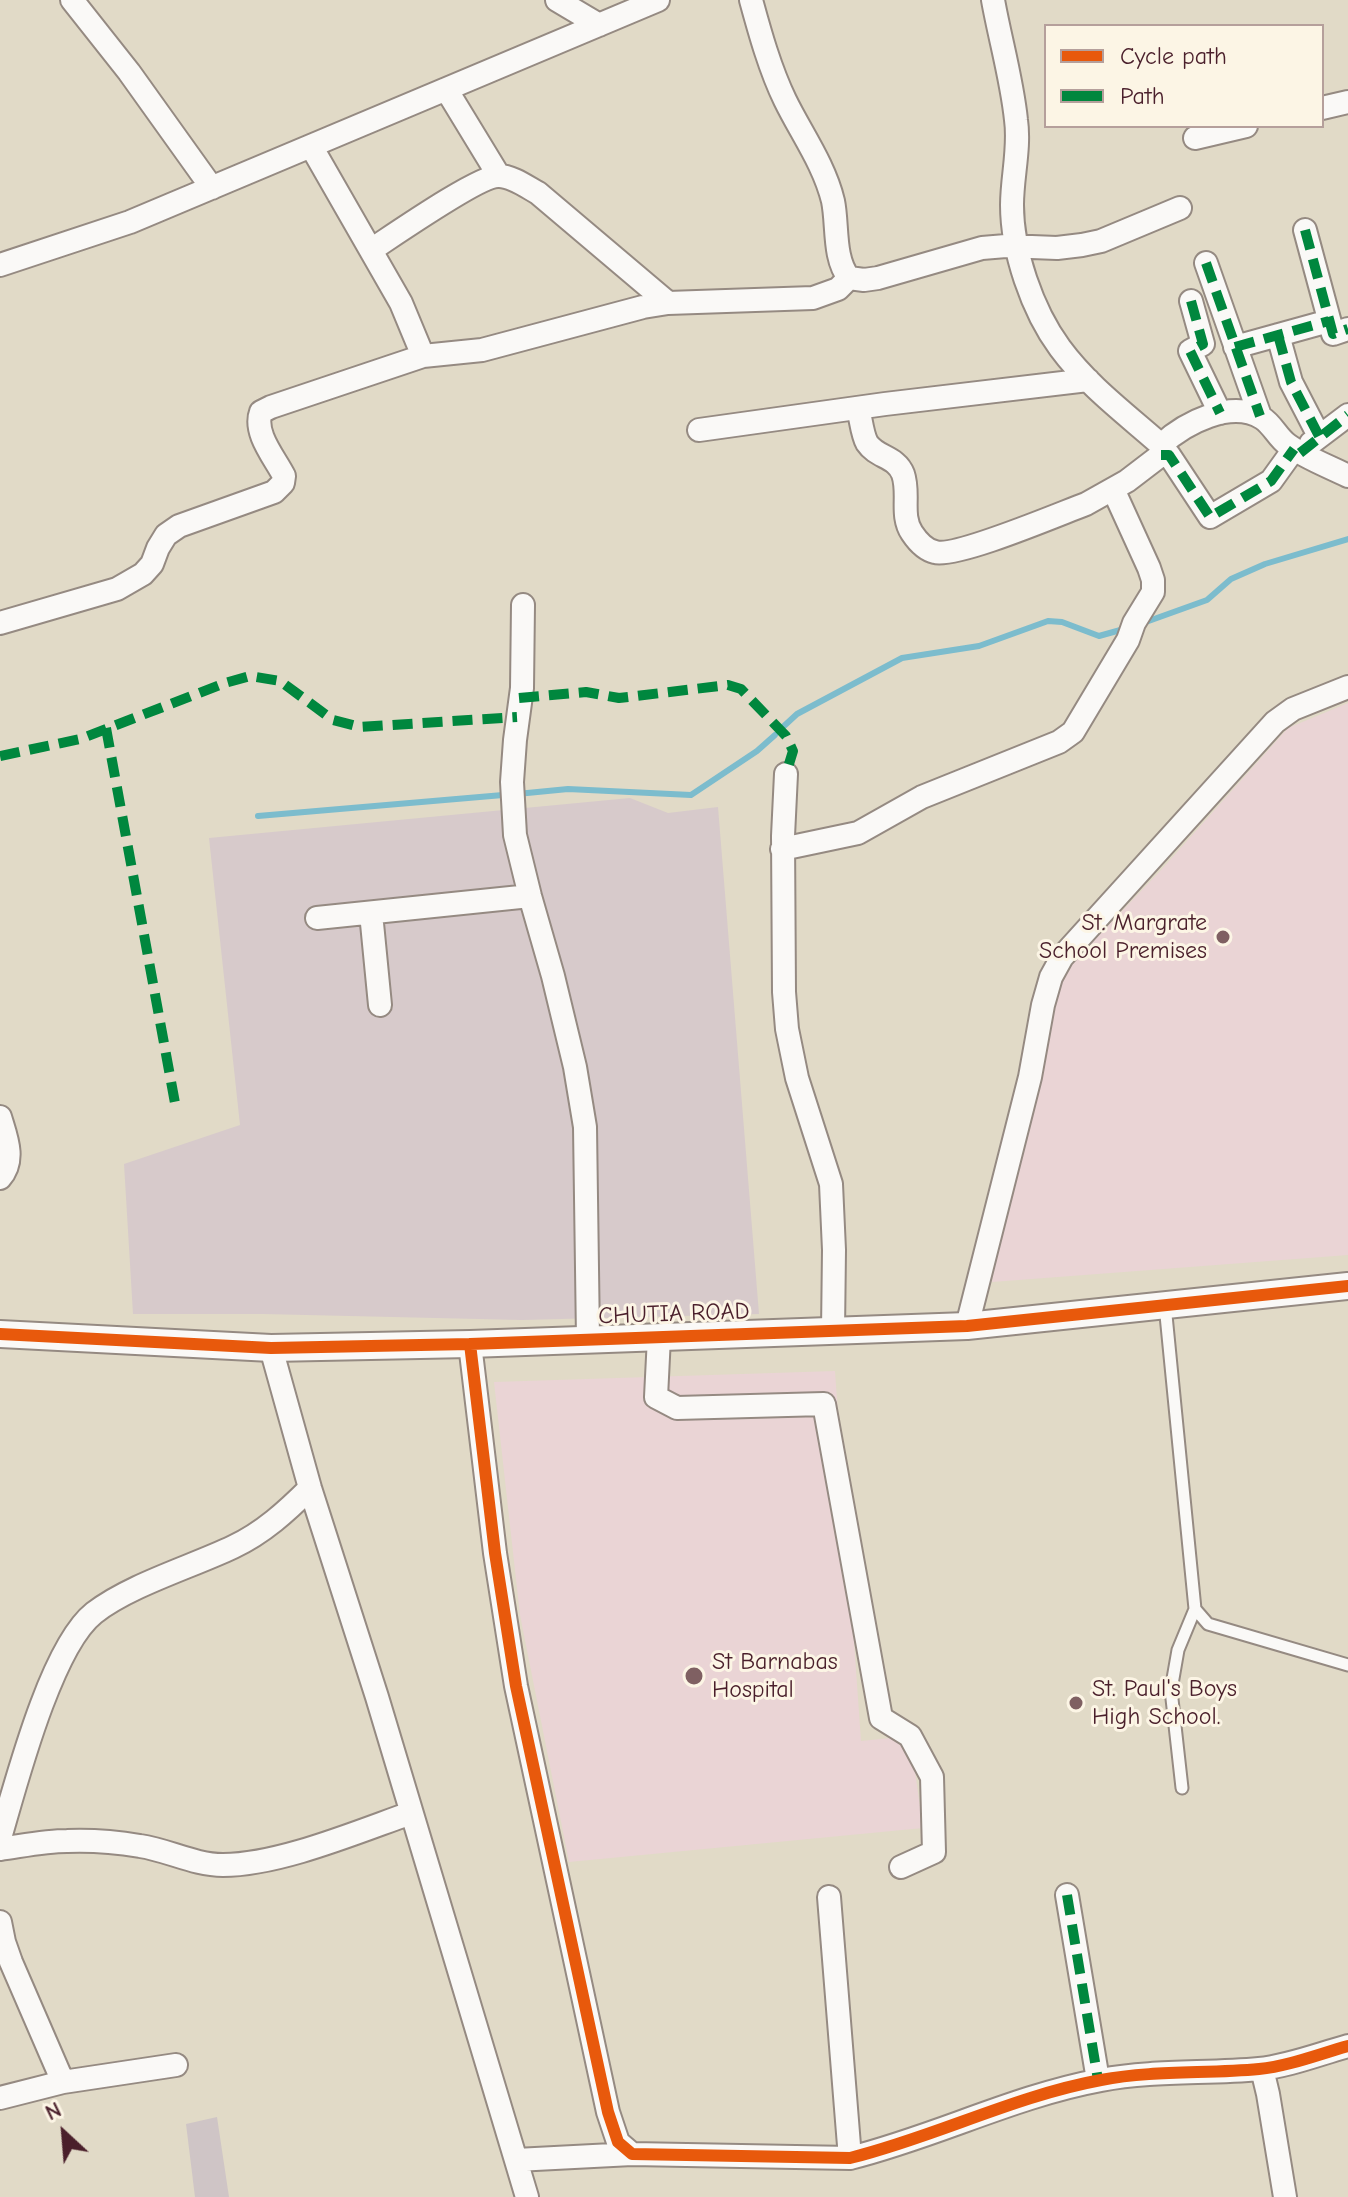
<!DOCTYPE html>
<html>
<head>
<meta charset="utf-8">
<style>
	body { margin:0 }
	#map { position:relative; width:1348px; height:2197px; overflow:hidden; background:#e1dac7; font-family:"Comic Neue",sans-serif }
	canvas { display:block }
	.legend { position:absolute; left:1044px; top:24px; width:280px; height:104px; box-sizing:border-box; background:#fcf5e5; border:2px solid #b59f9b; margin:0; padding:10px 14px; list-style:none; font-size:24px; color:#4a1f2b }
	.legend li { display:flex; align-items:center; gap:16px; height:40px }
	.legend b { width:40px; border:2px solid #b59f9b }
	.north { position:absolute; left:24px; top:2093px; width:80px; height:80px; -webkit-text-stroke:6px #fcf5e5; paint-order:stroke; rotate:334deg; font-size:22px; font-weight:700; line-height:32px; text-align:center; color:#4a1f2b }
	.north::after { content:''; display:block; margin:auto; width:28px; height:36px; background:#4a1f2b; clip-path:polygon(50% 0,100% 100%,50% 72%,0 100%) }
</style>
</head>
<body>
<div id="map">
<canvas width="1348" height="2197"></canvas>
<ul class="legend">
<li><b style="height:10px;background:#e8590c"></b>Cycle path</li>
<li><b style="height:10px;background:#00873e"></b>Path</li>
</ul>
<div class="north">N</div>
</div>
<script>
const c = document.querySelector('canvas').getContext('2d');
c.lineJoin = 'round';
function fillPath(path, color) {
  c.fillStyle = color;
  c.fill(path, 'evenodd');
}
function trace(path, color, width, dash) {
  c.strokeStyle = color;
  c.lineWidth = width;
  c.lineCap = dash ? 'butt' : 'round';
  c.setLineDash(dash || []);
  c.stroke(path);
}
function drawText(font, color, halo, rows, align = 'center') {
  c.font = font + ' "Comic Neue",sans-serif';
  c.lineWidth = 6;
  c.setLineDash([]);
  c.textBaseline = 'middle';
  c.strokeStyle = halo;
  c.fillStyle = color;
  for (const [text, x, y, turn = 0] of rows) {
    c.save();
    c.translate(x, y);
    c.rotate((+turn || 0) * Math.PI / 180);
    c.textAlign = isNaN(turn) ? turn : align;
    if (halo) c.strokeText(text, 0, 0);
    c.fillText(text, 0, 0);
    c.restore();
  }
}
fillPath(new Path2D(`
	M1348,703V1255L992,1282L1034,1004L1161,870L1288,728Z
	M835,1371L861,1741L910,1736L923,1828L569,1862L520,1615L494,1382Z`), '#ead4d5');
fillPath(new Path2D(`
	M630,798L668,813L718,807L759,1314L522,1320L263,1314H133L124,1164L240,1125L209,838Z`), '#d7cacb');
trace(new Path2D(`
	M1143,623L1207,600L1231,579L1265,564L1348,539
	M784,726L797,714L902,658L979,646L1048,621L1062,622L1099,636L1124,629
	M517,794L568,789L691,795L757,751L775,735
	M258,816L503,795`), '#7cbccd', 6);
fillPath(new Path2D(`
	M217,2117L229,2197H195L186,2124Z`), '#cfc5c6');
const service = new Path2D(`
	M1165,1305L1195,1609L1208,1624L1348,1665
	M1182,1788L1171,1690L1178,1650L1195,1609`);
const minor = new Path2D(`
	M72,0L129,72L212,188
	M557,0L599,25
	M751,0C760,33 770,69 785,100C801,133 824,164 833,201C838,225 833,258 849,278L864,280L878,278L982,248L1006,246L1057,248L1082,245L1101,241L1180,208
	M993,0C1000,39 1012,80 1016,120C1020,148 1012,177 1012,205C1012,251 1032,310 1060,348C1088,386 1126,414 1161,445
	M446,89L499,176
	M1322,108L1348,102
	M1195,138L1246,126
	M311,146L401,303L423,356
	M1305,230L1333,334L1348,329
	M371,250C391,237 480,175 499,176C512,176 527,187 538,193L668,303
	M1206,263L1260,416
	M0,265L130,222L658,0
	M1191,301L1203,344L1190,351L1220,413
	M1278,335L1291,382L1319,436
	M1235,347L1329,321
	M858,408C861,419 862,434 867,443C877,458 896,456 903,474C910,494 900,515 912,533C918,542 926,550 935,552C956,558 1059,514 1086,504L1127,481L1161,455V445C1185,423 1231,399 1262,418C1273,425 1277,437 1288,445C1306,458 1328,466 1348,476
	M699,430L885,404L1088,380
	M1311,443L1348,415
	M1161,455H1169L1210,517L1271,481L1294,449
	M523,605L522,688L515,740L512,782L515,835L530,896L553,976L575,1067L585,1127L588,1339
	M0,623L117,589L143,574L152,564L158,548L166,535L179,526L274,492L283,483L284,476C275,458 253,433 261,412L271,407L423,356L482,350L643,307L668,303L813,298L838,289L849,278
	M786,774L783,836L784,992L787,1029L797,1078L831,1184L834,1250L833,1331
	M782,849L858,833L922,797L1059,742L1073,732L1128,640L1134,623L1153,592V580L1149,568L1113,489
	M371,913L380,1005
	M317,918L530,896
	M0,1117C6,1137 16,1160 0,1178
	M967,1326L1030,1077L1043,1005L1051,977L1062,957L1081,936L1275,722L1293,709L1348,687
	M659,1337L656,1397L677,1408L824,1404L881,1718L910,1736L932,1777L934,1852L901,1867
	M470,1344L495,1553L516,1686L608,2112L618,2142L632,2154L850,2158C935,2137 1014,2096 1101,2080C1153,2070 1207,2074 1259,2069C1289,2066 1319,2054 1348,2046
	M271,1348L310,1488L377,1697L527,2197
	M0,1838C16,1783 51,1647 94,1613C130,1585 191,1567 233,1547C263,1533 287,1511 310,1488
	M0,1849C22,1846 45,1841 67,1841C91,1840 116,1842 140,1846C168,1850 194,1865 223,1865C279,1865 357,1832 411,1813
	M1067,1895L1098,2080
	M829,1897L850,2158
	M0,1922L4,1942L11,1962L63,2082
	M1262,2069L1268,2094L1285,2197
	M0,2098L63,2082L176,2065
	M516,2160L632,2154`);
const tertiary = new Path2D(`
	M0,1334L271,1348L470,1344L967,1326L1348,1286`);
trace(service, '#958a82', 15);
trace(minor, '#958a82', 26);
trace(tertiary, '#958a82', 30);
trace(service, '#faf9f7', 11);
trace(minor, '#faf9f7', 22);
trace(tertiary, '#faf9f7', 26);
trace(new Path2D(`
	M1305,230L1333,334L1348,329
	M1206,263L1260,416
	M1191,301L1203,344L1190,351L1220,413
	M1278,335L1291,382L1319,436
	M1235,347L1329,321
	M1300,453L1348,415
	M1161,455H1169L1210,517L1271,481L1294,449
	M519,698L586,692L619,698L728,685L741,689L786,736L793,751L786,774
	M106,728L175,1103
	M0,756L80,739L225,683L250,676L280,681L333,720L360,727L517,717
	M1067,1895L1098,2080`), '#00873e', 10, [20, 10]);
trace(new Path2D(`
	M0,1334L271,1348L470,1344L967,1326L1348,1286
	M470,1344L495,1553L516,1686L608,2112L618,2142L632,2154L850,2158C935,2137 1014,2096 1101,2080C1153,2070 1207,2074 1259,2069C1289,2066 1319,2054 1348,2046`), '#e8590c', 12);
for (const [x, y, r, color] of [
	[1223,937,8,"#7f6062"],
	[694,1676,10,"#7f6062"],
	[1076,1703,8,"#7f6062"]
]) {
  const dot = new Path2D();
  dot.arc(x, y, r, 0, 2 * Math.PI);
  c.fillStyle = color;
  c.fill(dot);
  trace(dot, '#fcf5e5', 3);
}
drawText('24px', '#4a1f2b', '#fcf5e5', [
	["St. Margrate",1207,923,"right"],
	["School Premises",1207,951,"right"],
	["St Barnabas",712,1662],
	["Hospital",712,1690],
	["St. Paul's Boys",1092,1689],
	["High School.",1092,1717]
], 'left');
drawText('24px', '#4a1f2b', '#fcf5e5', [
	["CHUTIA ROAD",674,1314,-2]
]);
</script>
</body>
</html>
